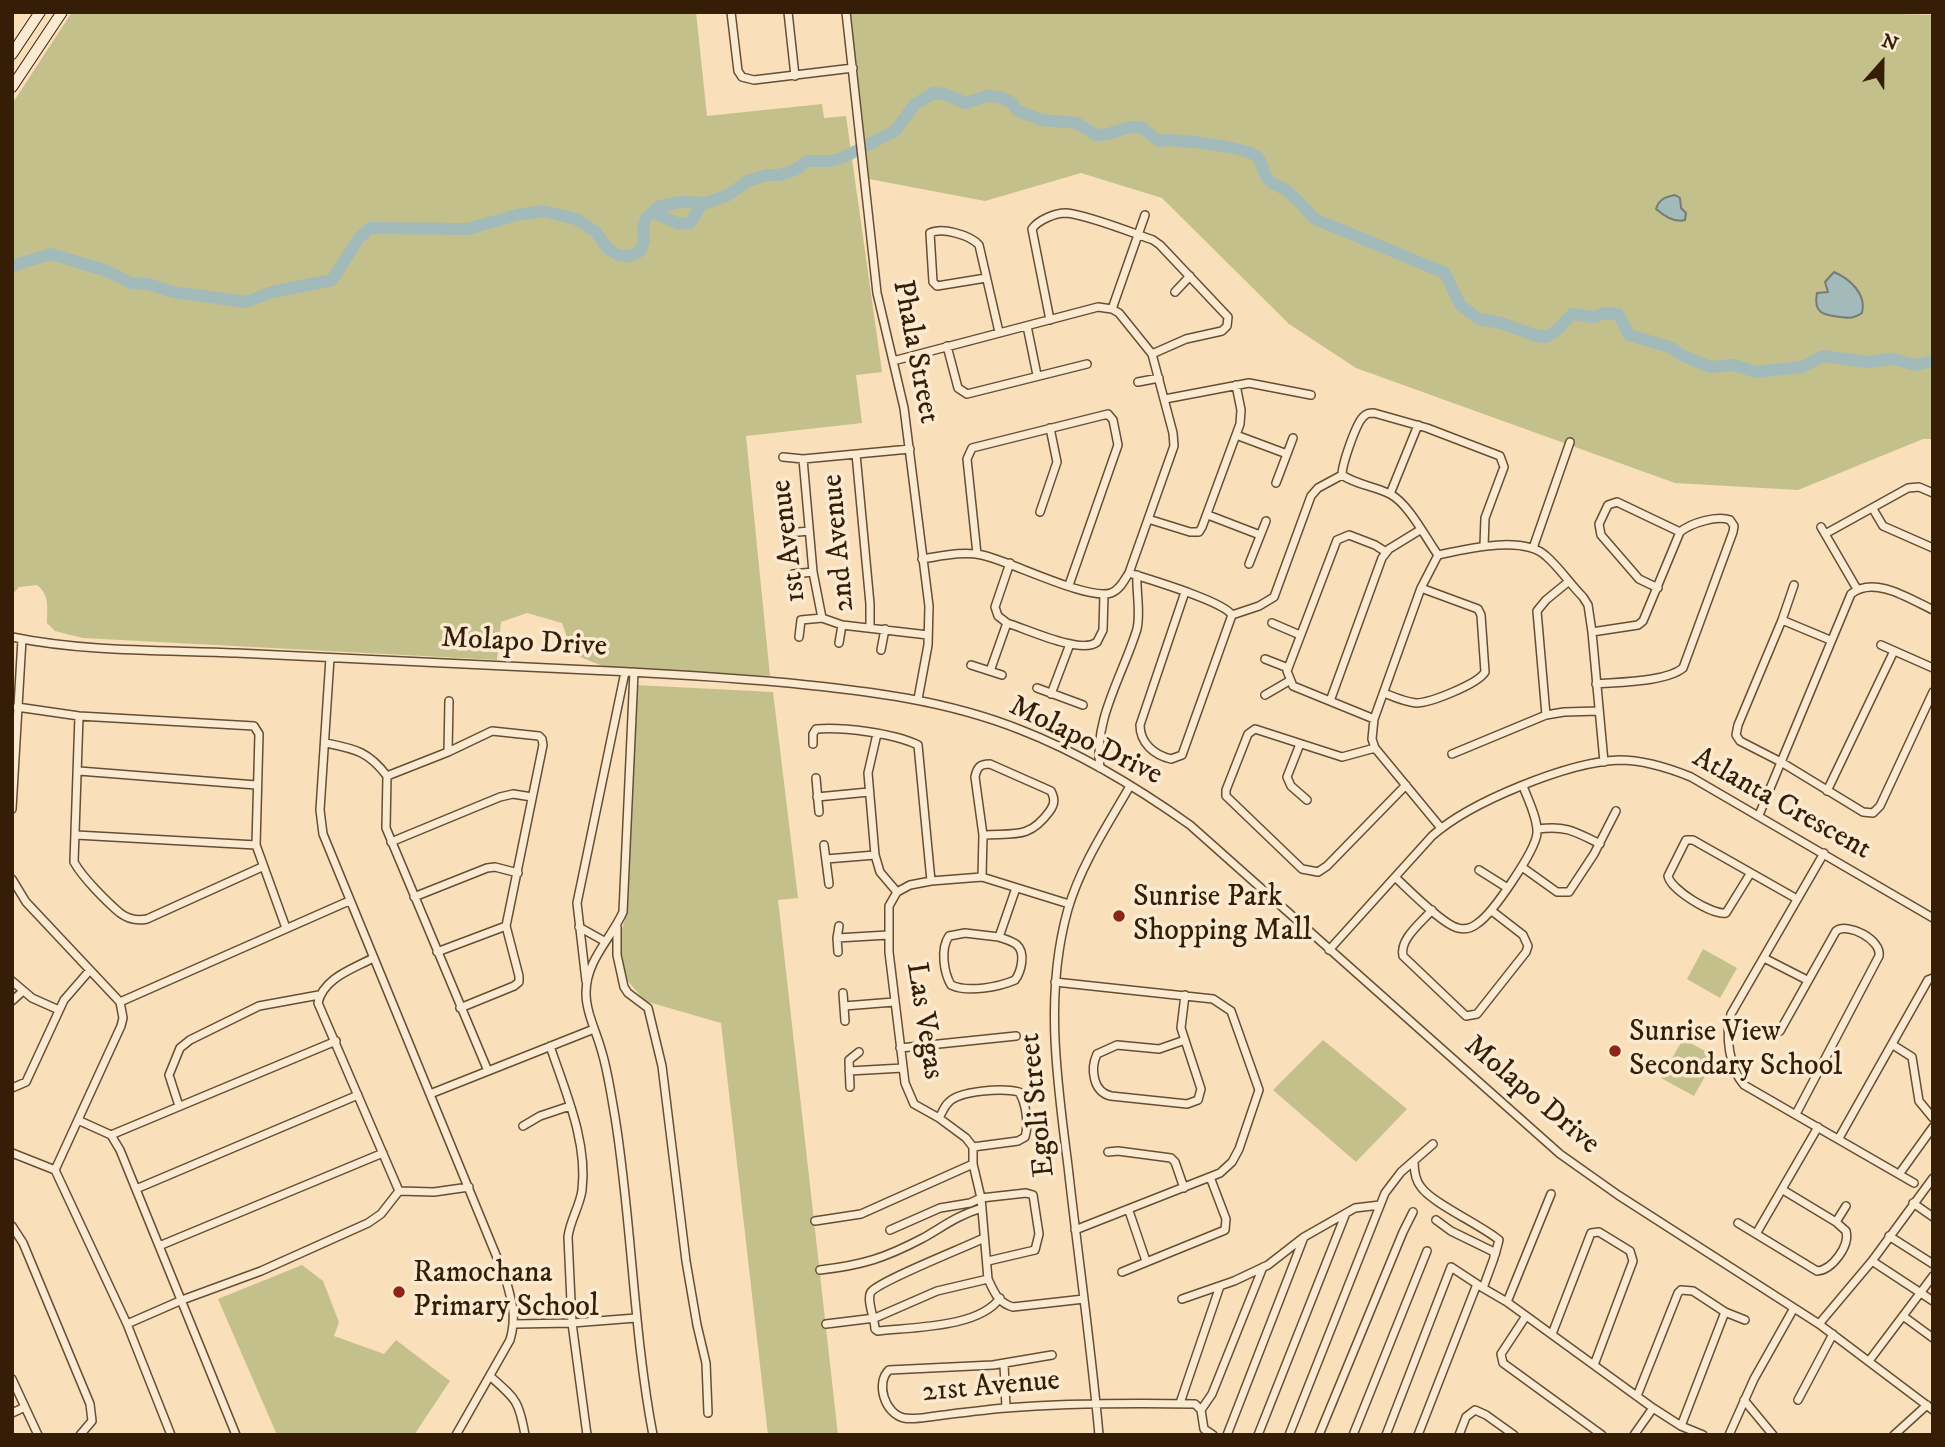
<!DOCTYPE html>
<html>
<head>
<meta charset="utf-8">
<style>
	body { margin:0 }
	#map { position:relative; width:1945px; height:1447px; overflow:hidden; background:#f9dfba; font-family:"IM FELL DW Pica",serif }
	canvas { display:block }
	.frame { position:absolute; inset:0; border:14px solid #351d06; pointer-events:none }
	.north { position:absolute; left:1847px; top:28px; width:70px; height:70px; -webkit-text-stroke:5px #fbead2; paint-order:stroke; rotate:21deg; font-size:19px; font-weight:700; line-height:28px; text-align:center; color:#351d06 }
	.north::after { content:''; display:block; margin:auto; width:24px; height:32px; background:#351d06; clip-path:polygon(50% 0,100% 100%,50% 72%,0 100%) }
</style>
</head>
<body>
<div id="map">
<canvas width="1945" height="1447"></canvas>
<div class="frame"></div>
<div class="north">N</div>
</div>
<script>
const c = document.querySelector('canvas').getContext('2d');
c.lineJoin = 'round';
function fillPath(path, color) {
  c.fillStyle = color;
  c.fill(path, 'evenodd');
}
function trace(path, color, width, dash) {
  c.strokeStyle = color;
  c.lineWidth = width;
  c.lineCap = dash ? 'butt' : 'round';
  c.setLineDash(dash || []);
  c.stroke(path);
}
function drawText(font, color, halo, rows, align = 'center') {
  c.font = font + ' "IM FELL DW Pica",serif';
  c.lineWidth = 7;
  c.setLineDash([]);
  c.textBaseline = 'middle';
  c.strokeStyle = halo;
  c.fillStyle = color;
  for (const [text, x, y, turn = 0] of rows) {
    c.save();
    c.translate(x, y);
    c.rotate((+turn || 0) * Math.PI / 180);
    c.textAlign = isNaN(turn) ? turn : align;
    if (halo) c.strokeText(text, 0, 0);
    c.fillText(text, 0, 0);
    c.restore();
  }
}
fillPath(new Path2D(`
	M72,12H696L707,116L822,104L824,118L846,116L882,372L856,375L862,423L746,436L770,676L605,667L573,654L562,623L527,613L501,622L497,660L83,638L55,631L47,623C47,608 50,595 37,585L19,587L12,595V104Z
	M847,12H1835L1933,15V439H1923L1798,490L1675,483L1356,368L1289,324L1162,198L1081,173L985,201L869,179Z
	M635,685L773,692L798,898L778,900L838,1435H768L721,1023L645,1001L626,979L619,940L628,907Z
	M1703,949L1737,968L1720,998L1687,979Z
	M1683,1039L1716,1057L1694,1096L1661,1078Z
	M1323,1040L1407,1109L1356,1162L1273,1090Z
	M302,1265L323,1281L339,1322L334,1336L384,1354L396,1340L450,1381L414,1435H277L218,1299Z`), '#c4c08b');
const water = new Path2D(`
	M1675,195L1680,198L1681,208L1686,213L1685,220C1674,223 1664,216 1656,209C1659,199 1665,197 1675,195Z
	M1834,272C1850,279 1867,294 1862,313C1853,319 1849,318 1840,317C1823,315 1813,313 1817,293L1828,292L1825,282Z`);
fillPath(water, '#a3babb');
trace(water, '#777b73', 2);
trace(new Path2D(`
	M653,212L679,224L690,223L703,203
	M12,266L51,254L107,271L131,283L148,284L173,292L246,302L272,292L332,280L359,238L370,228L468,229L517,215L543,211L576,219L596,232L607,248L618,255L631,256L640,251L644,241L643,226L646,218L660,206L681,202L706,203L728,195L748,181L767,175H779L795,170L808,161H830L842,158L895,131L915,104L934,93L945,94L965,103L987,96L1000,97L1011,102L1018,111L1041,120L1077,123L1096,135L1108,134L1130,127L1142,128L1159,141C1175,138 1241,147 1255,155C1264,162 1261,169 1267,178C1271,185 1277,185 1284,189C1297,197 1304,209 1315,219L1445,273L1460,305L1479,319L1501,323L1534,335L1546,337L1556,331L1572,314L1594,317L1605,313L1618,314L1629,335L1672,348L1681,355L1710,367L1734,365L1756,372L1802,367L1823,356L1868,362L1893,359L1915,365L1933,361`), '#a3babb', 12);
const street = new Path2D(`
	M731,12L738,71L742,77L754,80L853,68
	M788,12L795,76
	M846,12L877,293L904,408L929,606L928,645L918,699
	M986,278L937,286L933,282L930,233C942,227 970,235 979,245L999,332
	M1175,292L1190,276
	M1112,309L1145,215
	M1050,320L1032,229C1038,220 1055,213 1066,213C1085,214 1133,233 1153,240L1160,245L1228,317L1227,326L1222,331L1186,339L1152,354
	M1027,326L1037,375
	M947,346L958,388L967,394L1087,364
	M893,361L1098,307L1112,309L1119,313L1152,354L1173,433L1174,446L1129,573C1124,580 1120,590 1111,593C1088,601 1010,561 982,555C962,551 942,556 922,559
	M1138,382L1159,378
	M1165,399L1249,383L1311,395
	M1236,435L1287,454
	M856,454L870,604V628
	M783,457L803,459L910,449
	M803,459L813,572L822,618
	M1276,483L1293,438
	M1390,494L1418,425
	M1873,509L1883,526L1933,548
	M1040,512L1057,462L1050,428
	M1208,515L1260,535
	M1148,519L1190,532H1199L1202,527L1240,424L1241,410L1236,385
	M1821,527L1857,589
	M788,533L809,531
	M1825,534L1908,488L1919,487L1933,493
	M1533,548L1570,442
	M977,554L967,459L972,448L1108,414L1113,420L1118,445L1069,585
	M1438,555C1425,537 1409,504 1390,494C1374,486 1357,485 1342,475C1342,464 1356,424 1363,417C1367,413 1369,413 1374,413L1427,428L1500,456L1504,467L1485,518L1484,546
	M1010,563L995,607L998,616L1007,623C1027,629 1081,655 1097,642L1103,630L1104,594
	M1249,564L1266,521
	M1129,573C1148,579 1223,601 1232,615L1182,755L1171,759C1154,755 1140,743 1140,725L1185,592
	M793,574L813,572
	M1794,585L1782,620L1738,725L1736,735L1740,741L1781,762L1863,812L1873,813L1880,806L1933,692
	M1658,588L1639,579L1601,535L1599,524L1608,505L1617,502L1680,532
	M1232,615L1259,606L1274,597L1311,496L1318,488L1342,475
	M1782,620L1830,640
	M1272,623L1300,635
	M1592,632L1638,625L1643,621L1680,532C1691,523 1717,515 1730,520L1734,526L1733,532L1683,668C1666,682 1619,682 1596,684
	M12,637C84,652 164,650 236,653C354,659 471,664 589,670C656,673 722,677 789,683C868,691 946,700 1021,730C1080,753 1138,788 1190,825L1560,1154L1618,1195L1819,1324L1933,1410
	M799,637L801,620L822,618L842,625L928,635
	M839,643L842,625
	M1881,645L1933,668
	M881,650L885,629
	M330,658L320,810L323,834L505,1277C512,1301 517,1316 510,1340L456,1435
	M1265,659L1288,668
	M971,665L1002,675
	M990,671L1007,623
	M634,672L623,912C611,939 586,960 586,993C586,1012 596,1031 601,1049C608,1071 611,1095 615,1117C632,1222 633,1330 653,1435
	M1037,688L1083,705
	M1384,693C1394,697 1405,702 1416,703C1430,703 1478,684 1485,672L1481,615L1478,609L1421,588
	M1051,694L1070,644
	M1265,695L1289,681
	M1330,701L1382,558L1389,549L1420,530
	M17,707L79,716L254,726L259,734L256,845L286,928
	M1546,715L1537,611L1546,600L1568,582
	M79,716L74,862C82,877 107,902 120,913C128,919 138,921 147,919L262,867
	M1374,719L1293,686L1287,671L1337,540L1349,535L1375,545L1386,552
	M877,734L868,773L875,855L880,872L897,892
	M326,743C355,749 368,751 387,776L386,828L488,1071
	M813,744V734L816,729C844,727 893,733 918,745L931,881
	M1300,744L1287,777L1291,786L1307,800
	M1375,748L1342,757L1255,729L1248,734L1226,790V796L1302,869L1318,872L1327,866L1406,785
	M448,752L449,701
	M1452,754L1546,715L1564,712L1599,711
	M1100,768C1093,720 1123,675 1137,629C1141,612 1136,593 1137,575
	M79,771L256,785
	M387,776L448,752L492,731L539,736L542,739L543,745L506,926L519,976V982L514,986L460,1008
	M816,778L819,812
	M1827,791L1894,651
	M817,797L869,792
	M12,809L22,639
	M1759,815L1851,594C1874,575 1910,599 1933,610
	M1441,828L1375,748L1372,739L1374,719L1421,588L1438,555C1466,549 1523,535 1546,556C1559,567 1570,584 1583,597L1588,605L1592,632L1604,762
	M1538,829C1566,825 1576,832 1600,844
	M76,835L256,845
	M391,842L500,797L513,794L532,797
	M824,845L829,884
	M1824,853L1731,1014C1725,1035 1729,1068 1744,1085L1914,1183
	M826,859L875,855
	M1522,867L1557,892H1569L1594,854L1616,811
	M1479,870L1506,887
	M1750,874L1726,913C1712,915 1671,890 1668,876L1686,840H1693L1797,899
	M982,877L983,835L975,777C977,767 980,764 990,764L1051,791C1055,799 1055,804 1049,812C1029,839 1015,833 983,835
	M1395,877C1407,888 1443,925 1458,928C1465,930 1472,928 1478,923C1493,913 1536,850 1537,833C1538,819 1528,800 1523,786
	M12,879L26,902L120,1002L123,1018L121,1026L55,1170L127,1324L171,1435
	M414,897L487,868L495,867L518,873
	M1069,904L982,877L931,881L910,885L897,892L889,906V952L905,1083L914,1104L939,1118L966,1138L973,1147V1164L981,1198L988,1279C994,1292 998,1303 1013,1307L1084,1299
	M1432,910C1422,922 1399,939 1403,956L1466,1016L1477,1014L1526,952L1528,946L1523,935L1492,911
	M839,926L837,938L888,935
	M579,927L604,941
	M617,927V955L624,987L628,993L648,1008L662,1066L686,1261L697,1325L706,1363L708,1413
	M999,937C1004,939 1012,941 1017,945C1026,953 1021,972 1015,980C999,987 968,993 951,985C944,973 940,949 949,936L965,933L999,937L1016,888
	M837,938L838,952
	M1329,950L1432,836C1470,802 1568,762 1619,760C1644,760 1669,768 1691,777L1933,918
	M437,952L506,926
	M373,958C353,969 323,978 318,1003L399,1191
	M1764,958L1807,980
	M12,981L32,998L59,1010
	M586,981L577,903L625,672
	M1055,982L1213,999L1231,1011L1259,1090L1239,1149L1232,1162L1220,1173L1075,1230
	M843,993L845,1021
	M12,1001L23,991
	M120,1002L349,901
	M844,1006L894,1002
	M1780,1031L1836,931C1848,922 1882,940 1879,956L1796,1114
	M1185,1040L1159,1049L1117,1045L1097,1054C1090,1069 1093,1092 1111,1096L1187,1104L1198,1100L1201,1089L1181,1028L1185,995
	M1893,1045L1912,1057L1919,1101L1933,1118
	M550,1046C565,1091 588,1142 582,1190C580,1206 570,1220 568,1237L572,1323L587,1435
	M900,1048L1016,1036
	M849,1071L903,1068
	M850,1087L849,1060L859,1052
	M12,1088L26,1082L64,1000L90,970
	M430,1094L594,1029
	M179,1106L169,1075L180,1048L190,1040L259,1006L319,995
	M939,1118C942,1113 944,1107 948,1103C959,1090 1004,1088 1019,1092C1026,1103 1029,1124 1025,1137L1018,1141L973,1147
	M80,1121L111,1135L120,1150L236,1435
	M523,1126L540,1116L570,1106
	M111,1135L336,1041
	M1839,1138L1928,980L1933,978
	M1108,1152L1118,1151L1171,1158L1175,1162L1184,1188
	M12,1153L55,1170
	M1414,1161C1414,1170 1415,1180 1421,1187C1432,1203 1481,1225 1499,1240L1495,1255
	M1900,1173L1933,1127
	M136,1189L358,1095
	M1913,1203L1933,1217
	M1129,1211L1146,1261
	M1436,1220L1451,1231L1494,1252V1258L1483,1288L1507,1302L1653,1408L1681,1426L1703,1435
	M815,1221L861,1214L973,1164
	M1836,1222L1846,1206
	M1738,1223L1817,1271C1832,1270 1850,1246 1846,1231L1836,1222L1783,1190
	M12,1226L23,1243L90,1404L92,1421L80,1435
	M890,1230L940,1208L970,1203L981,1198L1026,1193L1033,1195L1039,1234L1035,1250L988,1261
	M1756,1234L1818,1127
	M1889,1236L1933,1264
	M984,1238C966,1247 879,1281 871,1292C866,1300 875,1319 875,1329L878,1331C912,1327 979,1328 1000,1298
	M159,1246L383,1153
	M1872,1261L1933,1301
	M820,1270C863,1265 885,1258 923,1238C944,1226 958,1215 982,1208
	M1122,1272L1225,1230L1226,1219L1210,1177
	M1182,1299L1234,1281L1268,1265L1304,1237L1355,1208L1380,1205
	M1507,1302L1551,1194
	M1526,1316L1501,1354L1503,1363L1602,1435
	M1903,1316L1933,1338
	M127,1324L182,1300L261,1271L368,1223L381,1214L399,1191L434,1192L469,1187
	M515,1324L572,1323L636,1318
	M826,1324L875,1318L937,1291L988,1279
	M1819,1324L1872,1261L1933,1178
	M1552,1334L1591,1233L1599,1232L1630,1251L1633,1261L1594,1365
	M1052,1355L993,1365L889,1370C875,1383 885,1414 904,1418C914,1420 926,1417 936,1416C959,1413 983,1410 1006,1408C1069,1403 1132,1403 1195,1404L1201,1410L1204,1429L1213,1435
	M1869,1361L1933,1276
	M1004,1364L1006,1408
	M491,1377C516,1399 519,1401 525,1435
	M12,1379L38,1435
	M1637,1396L1678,1293L1681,1290L1693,1291L1725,1312L1745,1320
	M1744,1400L1773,1435
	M1798,1400L1833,1334
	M1180,1403L1220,1286
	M1201,1410L1212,1394L1263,1267
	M12,1413L25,1407
	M1681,1426L1725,1312
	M1099,1435C1091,1345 1078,1256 1068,1166C1057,1080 1044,994 1068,909C1081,865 1107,826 1130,786
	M1227,1435L1304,1237
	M1258,1435L1346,1213
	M1289,1435L1385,1193L1401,1172L1433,1144
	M1319,1435L1403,1232L1413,1212
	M1353,1435L1427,1251
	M1386,1435L1451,1267L1483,1288
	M1418,1435L1477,1284
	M1459,1435L1466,1417L1475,1410L1486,1415L1514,1435
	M1634,1435L1653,1408
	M1729,1435L1754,1379L1794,1308
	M1894,1435L1927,1405`);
const secondary = new Path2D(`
	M12,54L40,12
	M12,87L62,12`);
trace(street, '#664e33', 10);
trace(secondary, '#351d06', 12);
trace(street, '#fbead2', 7);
trace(secondary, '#fbead2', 10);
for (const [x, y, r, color] of [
	[1119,916,7,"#8f2418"],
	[1615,1051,7,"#8f2418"],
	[399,1292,7,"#8f2418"]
]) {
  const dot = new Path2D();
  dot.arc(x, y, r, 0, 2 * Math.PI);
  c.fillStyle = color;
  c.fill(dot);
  trace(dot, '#fbead2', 2.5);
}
drawText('30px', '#351d06', '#fbead2', [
	["Phala Street",914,352,79],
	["1st Avenue",790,541,-97],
	["2nd Avenue",840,543,-95],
	["Molapo Drive",524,644,3],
	["Molapo Drive",1085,742,26],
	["Atlanta Crescent",1781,805,29],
	["Las Vegas",923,1021,81],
	["Molapo Drive",1531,1096,40],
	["Egoli Street",1039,1105,-96],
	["21st Avenue",991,1388,-5]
]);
drawText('30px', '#351d06', '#fbead2', [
	["Sunrise Park",1133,899],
	["Shopping Mall",1133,933],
	["Sunrise View",1629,1034],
	["Secondary School",1629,1068],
	["Ramochana",413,1275],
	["Primary School",413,1309]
], 'left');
</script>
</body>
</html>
